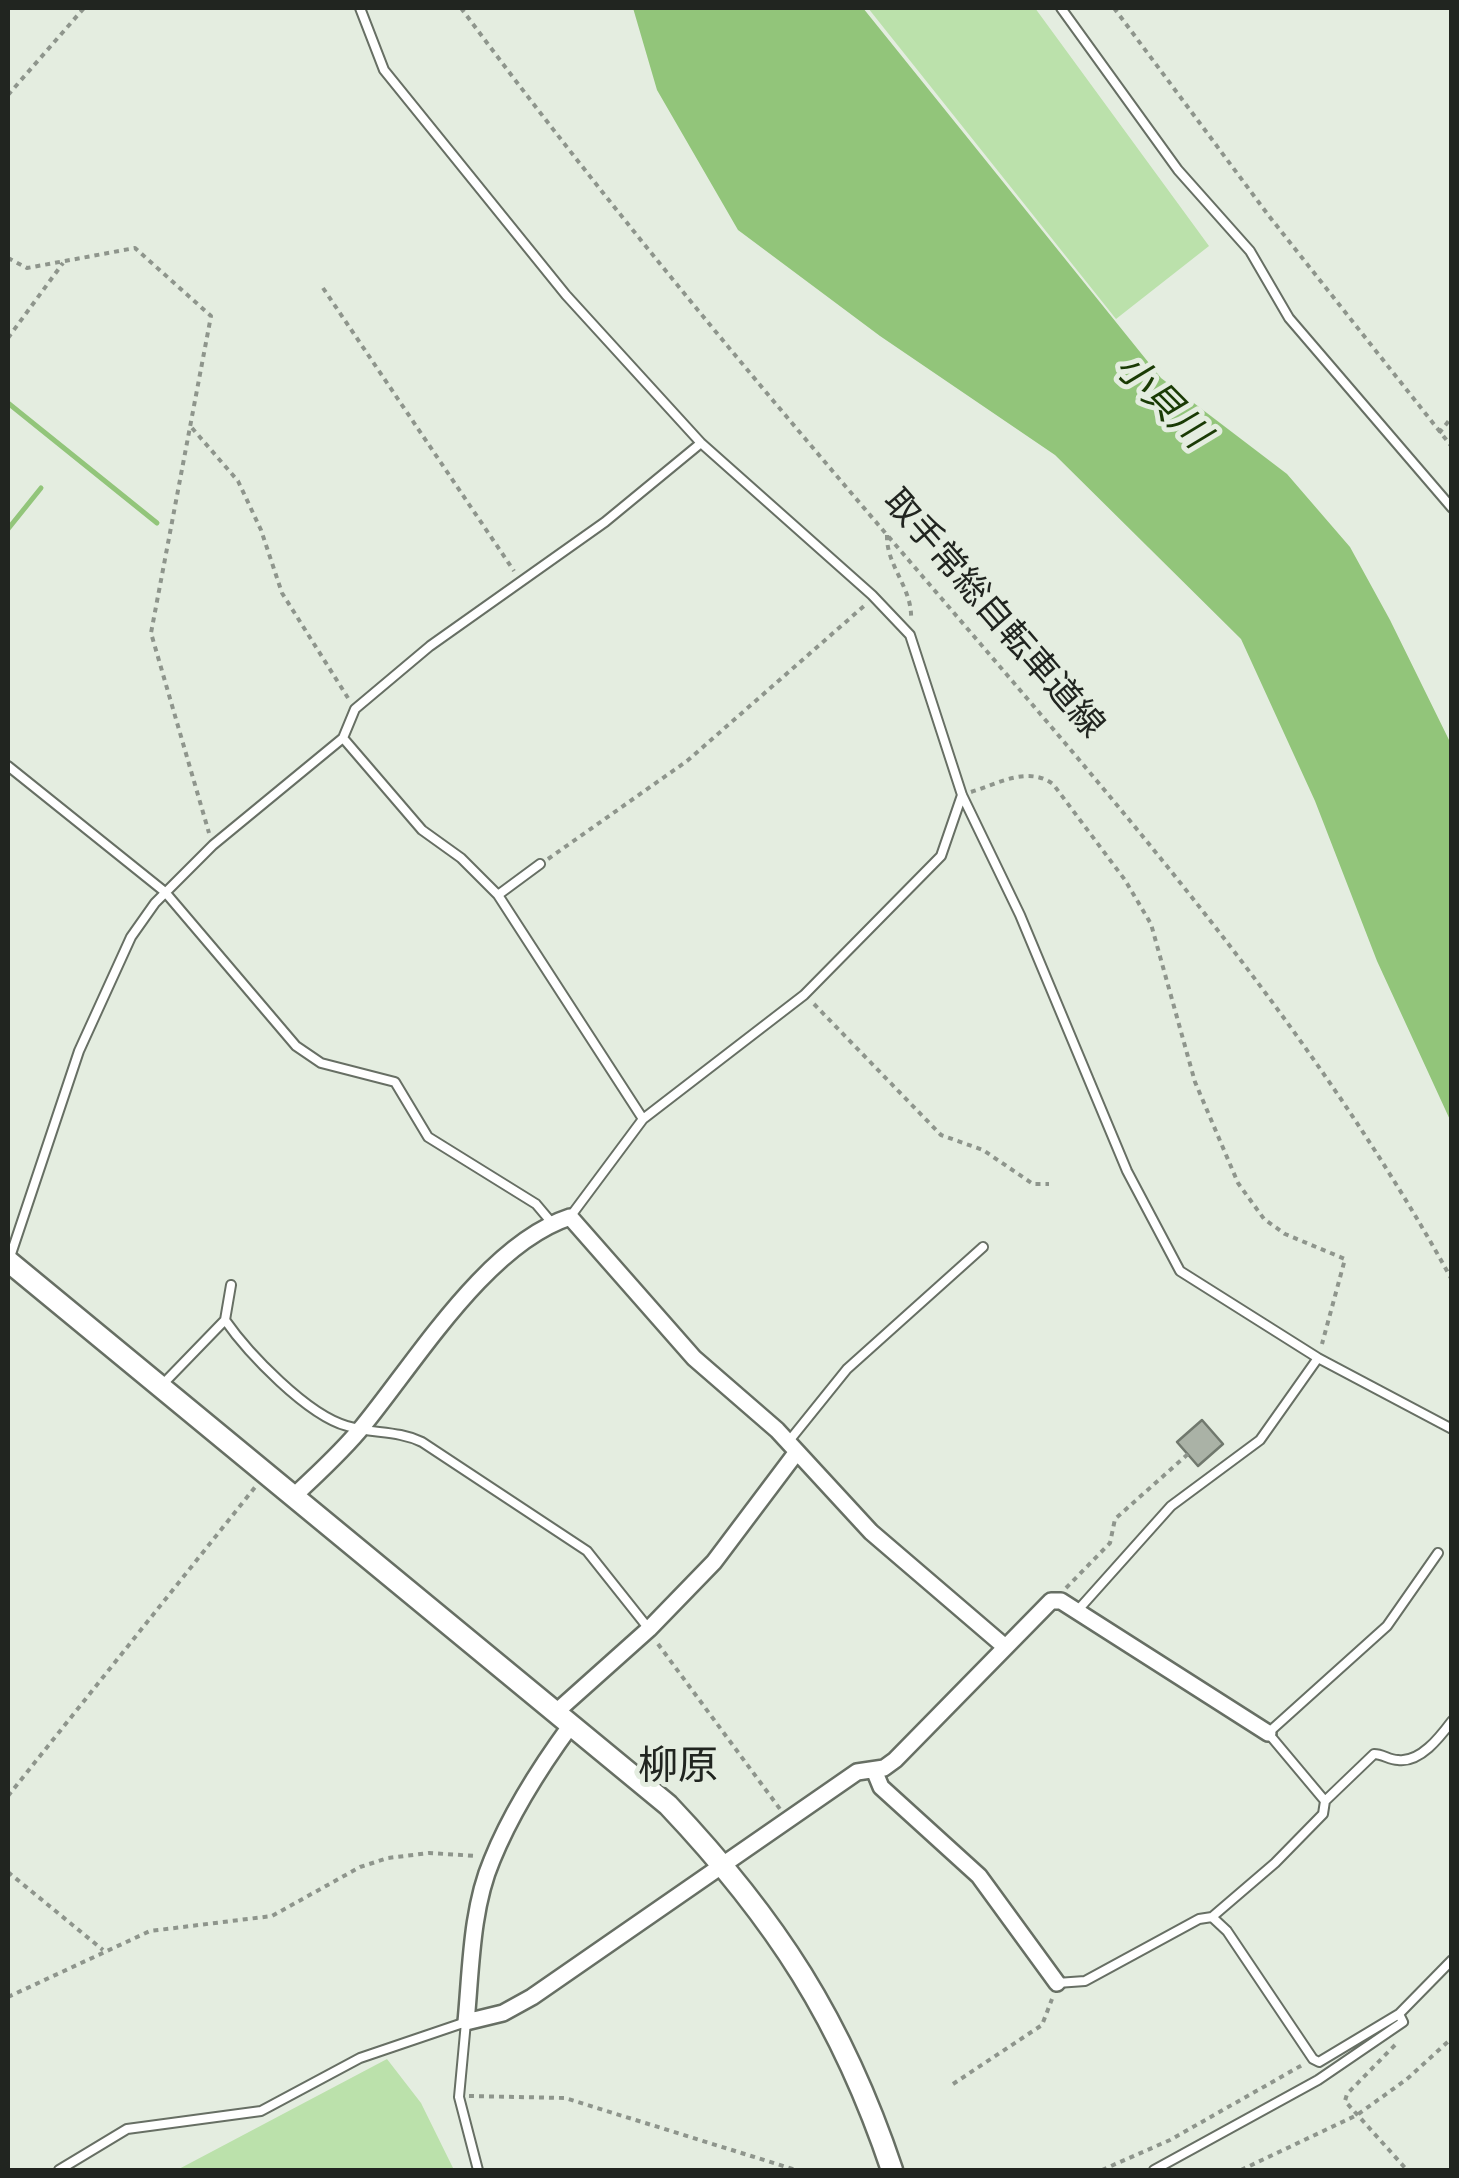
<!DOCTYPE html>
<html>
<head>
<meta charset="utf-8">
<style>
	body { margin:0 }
	#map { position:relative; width:1459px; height:2178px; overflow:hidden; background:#e4ede0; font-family:Jost,sans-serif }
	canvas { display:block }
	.frame { position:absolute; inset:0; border:10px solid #212520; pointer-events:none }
</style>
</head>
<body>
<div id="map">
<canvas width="1459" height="2178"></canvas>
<div class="frame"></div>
</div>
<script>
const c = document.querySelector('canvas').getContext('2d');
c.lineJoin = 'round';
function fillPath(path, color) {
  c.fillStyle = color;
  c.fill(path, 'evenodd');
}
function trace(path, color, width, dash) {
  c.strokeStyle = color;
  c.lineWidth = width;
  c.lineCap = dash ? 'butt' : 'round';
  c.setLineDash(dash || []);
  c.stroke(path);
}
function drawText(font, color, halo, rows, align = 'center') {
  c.font = font + ' Jost,"Noto Sans JP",sans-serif';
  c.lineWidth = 10;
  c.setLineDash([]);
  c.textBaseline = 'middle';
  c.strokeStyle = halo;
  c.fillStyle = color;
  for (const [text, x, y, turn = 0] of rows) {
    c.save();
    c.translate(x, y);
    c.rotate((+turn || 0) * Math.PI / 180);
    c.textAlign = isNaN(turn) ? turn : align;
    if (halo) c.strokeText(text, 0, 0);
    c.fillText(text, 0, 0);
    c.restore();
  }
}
fillPath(new Path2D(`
	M868,8H1035L1209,246L1116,319Z
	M387,2059L421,2103L454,2170H177Z`), '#bbe1ab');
fillPath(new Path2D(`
	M633,8H863L1161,378L1287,474L1350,547L1390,620L1451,744V1122L1377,961L1315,801L1241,639L1055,455L880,336L738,230L657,90Z`), '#92c57a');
trace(new Path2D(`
	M8,403L157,523
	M8,529L41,488`), '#92c57a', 5);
const building = new Path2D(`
	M1202,1420L1223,1444L1198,1466L1177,1442Z`);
fillPath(building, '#aab2a6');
trace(building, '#70786d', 2.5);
const lane = new Path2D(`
	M360,8L384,70L566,295L701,443L872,595L910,635L962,795L1020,915L1127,1171L1180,1271L1318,1358L1452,1429
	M1061,8L1178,170L1250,251L1289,318L1452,508
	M343,738L422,830L461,858L498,895L643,1119
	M8,766L165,892L296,1046L321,1063L395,1082L428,1137L536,1204L552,1223
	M498,895L540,864
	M570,1217L643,1119L804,995L941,856L962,795
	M9,1260L79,1051L131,937L155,903L213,845L343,738L355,709L430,646L605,522L701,443
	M225,1320C248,1353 307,1415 347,1426C372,1434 397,1430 422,1442L587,1551L649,1629
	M162,1385L225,1320L231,1285
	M789,1441L847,1369L983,1247
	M1078,1610L1171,1506L1260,1440L1318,1358
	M1325,1801L1268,1733L1387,1626L1438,1553
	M1212,1917L1275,1863L1323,1814L1325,1801L1374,1754C1383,1754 1389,1760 1398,1760C1420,1763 1440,1737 1452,1721
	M1057,1983L1085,1981L1199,1919L1212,1917L1227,1931L1313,2059L1319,2062L1399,2014L1452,1960
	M59,2170L127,2129L261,2111L360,2058L466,2022L459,2097L478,2170
	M1154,2170L1318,2080L1403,2022L1399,2014`);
const street = new Path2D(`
	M293,1497C317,1474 342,1452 363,1426C417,1360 487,1244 570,1217L694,1358L777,1430L871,1532L1004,1646
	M555,1713L649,1629L714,1562L796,1453
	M571,1725C541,1766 511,1813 492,1860C471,1909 471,1970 466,2022L503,2013L532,1997L857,1772L884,1768L895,1760L1051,1601H1061L1268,1733
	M874,1770L881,1787L979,1876L1057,1983`);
const secondary = new Path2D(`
	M8,1261L668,1805C776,1919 842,2021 892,2170`);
trace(lane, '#676f64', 12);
trace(street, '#676f64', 20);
trace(secondary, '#676f64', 25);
trace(new Path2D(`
	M461,8C612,212 776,406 942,599C1127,815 1315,1030 1452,1280
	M1114,8L1269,216L1452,447
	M8,95L84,8
	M8,258L27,268L135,248L211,316L151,633L209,833
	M323,288L514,571
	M8,338L63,263
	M192,428L238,481L261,530L282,593L348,698
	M1439,433L1452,417
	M887,535C886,566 913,588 911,620
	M971,792C999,783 1028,766 1053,784L1125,880L1151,924L1195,1082L1238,1183L1264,1219L1285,1234L1345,1259L1322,1344
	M548,859L687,761L864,606
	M814,1004L941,1135L983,1150L1033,1184H1049
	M1066,1588L1110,1543L1115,1519L1188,1454
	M658,1644L780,1809
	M8,1796L256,1486
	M8,1872L103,1950
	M8,1997L150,1931L272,1916L360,1867L388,1858L429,1853L477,1856
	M1395,2045L1347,2094L1345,2101L1407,2170
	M953,2084L1042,2025L1052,1999
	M469,2096L565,2098L796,2170
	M1102,2170L1170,2140L1304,2064
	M1241,2170L1357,2115L1407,2079L1452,2038`), '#8e958c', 4, [5, 5]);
trace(lane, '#fff', 8);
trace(street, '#fff', 15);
trace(secondary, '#fff', 20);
drawText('35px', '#212520', '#e4ede0', [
	["取手常総自転車道線",992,615,49]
]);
drawText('italic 38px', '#1a3b05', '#e4ede0', [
	["小貝川",1160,403,45]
]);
drawText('40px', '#212520', '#e4ede0', [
	["柳原",678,1769]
]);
</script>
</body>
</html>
